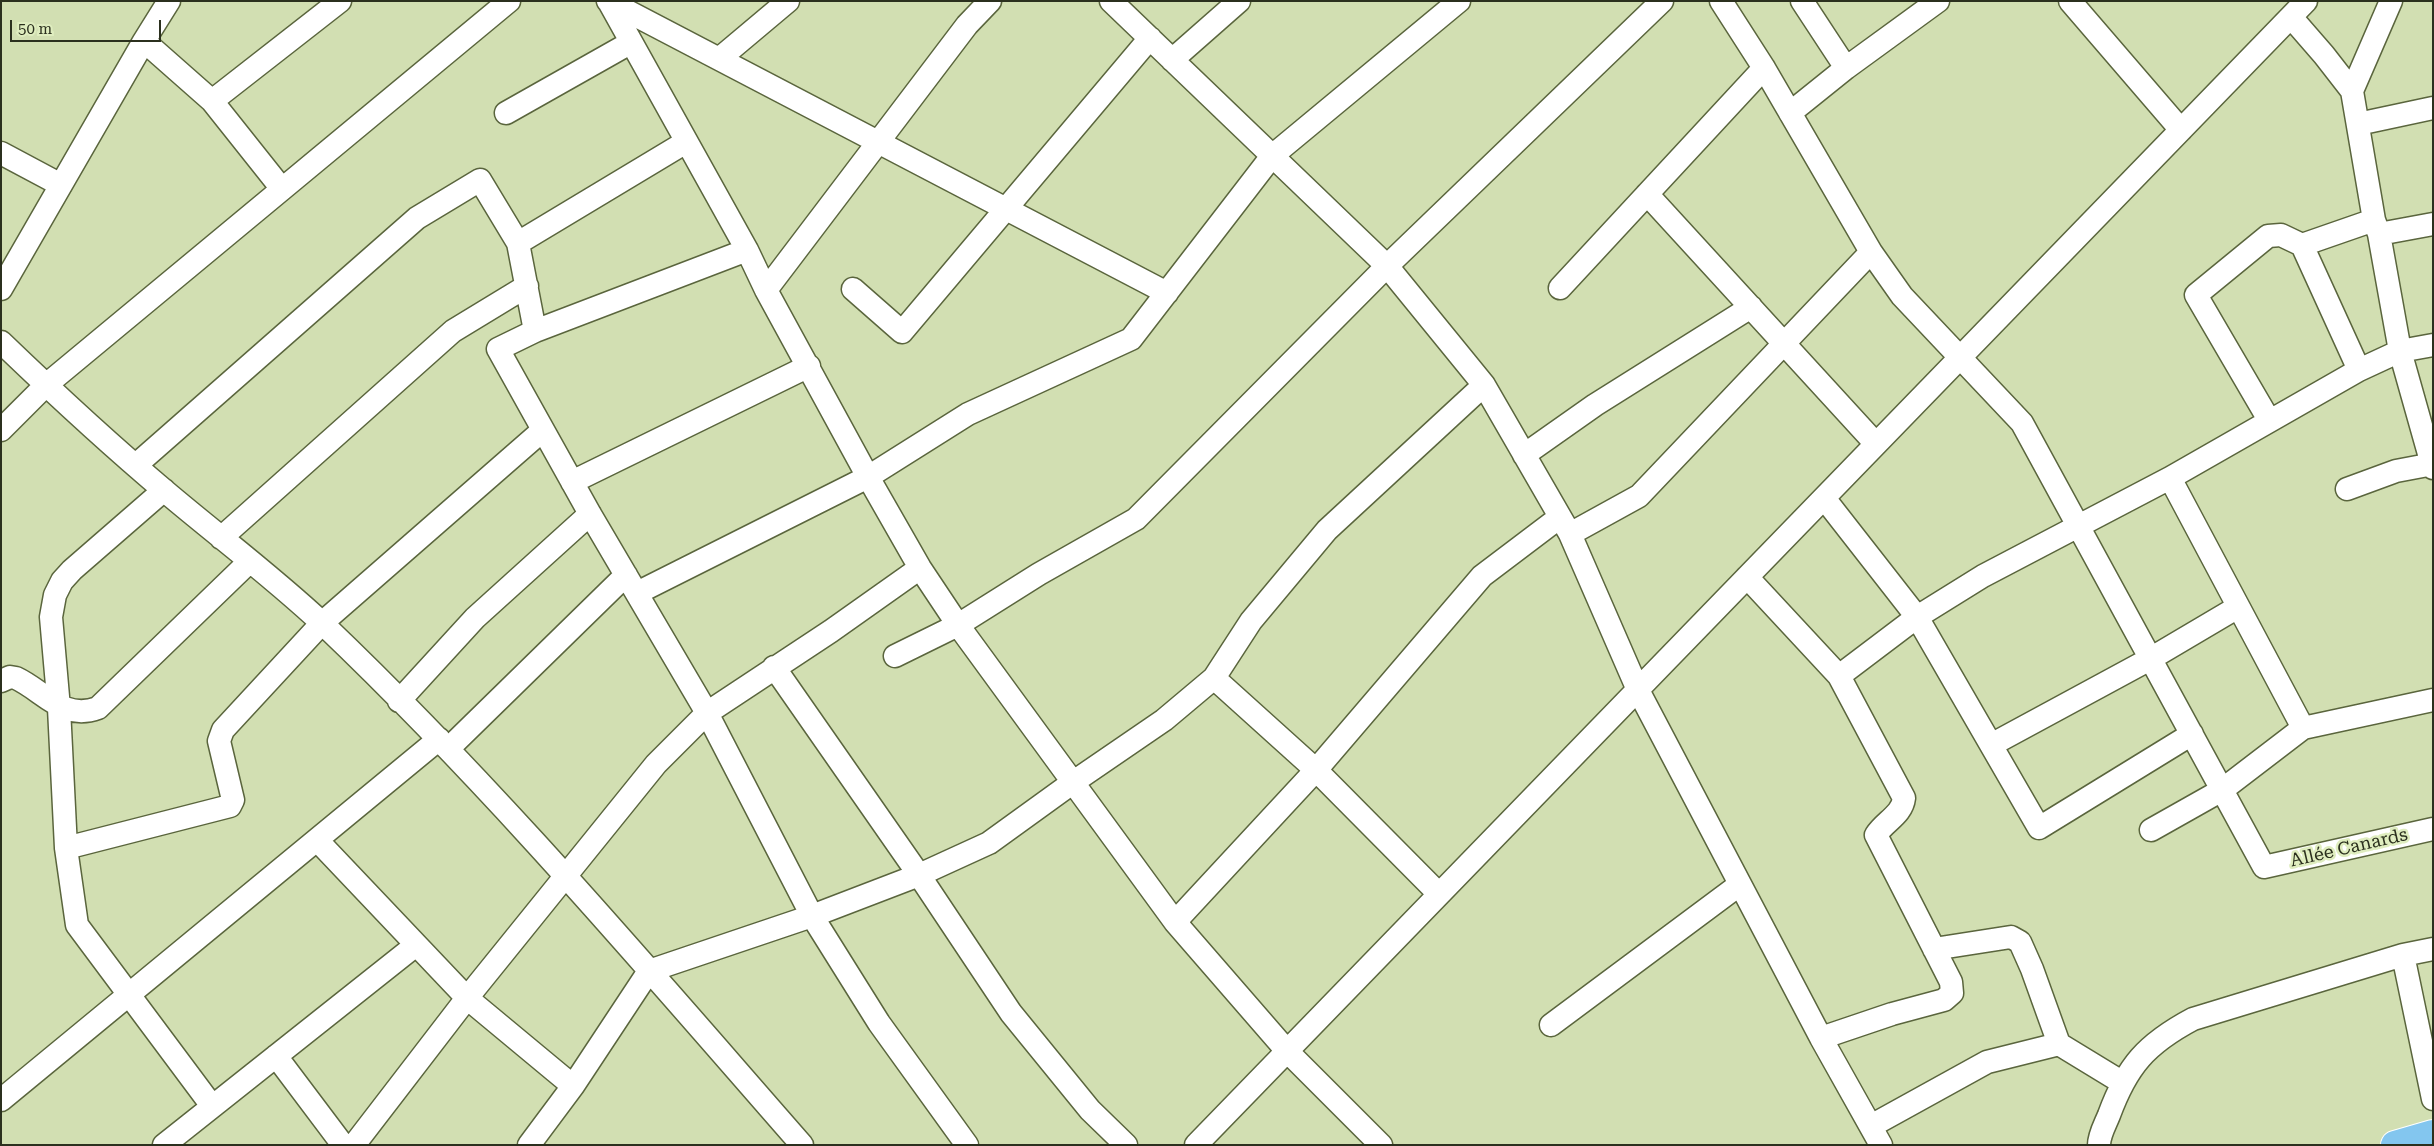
<!DOCTYPE html>
<html>
<head>
<meta charset="utf-8">
<style>
	body { margin:0 }
	#map { position:relative; width:2434px; height:1146px; overflow:hidden; background:#d2dfb2; font-family:"Roboto Serif",serif }
	canvas { display:block }
	.frame { position:absolute; inset:0; border:2px solid #2b301e; pointer-events:none }
	.scale { position:absolute; left:10px; top:20px; width:151px; height:22px; box-sizing:border-box; border:2px solid #2b301e; border-top:0; padding-left:6px; font-size:15px; line-height:18px; white-space:nowrap; color:#2b301e; -webkit-text-stroke:4px #dfedbf; paint-order:stroke }
</style>
</head>
<body>
<div id="map">
<canvas width="2434" height="1146"></canvas>
<div class="frame"></div>
<div class="scale">50 m</div>
</div>
<script>
const c = document.querySelector('canvas').getContext('2d');
c.lineJoin = 'round';
function trace(path, color, width, dash) {
  c.strokeStyle = color;
  c.lineWidth = width;
  c.lineCap = dash ? 'butt' : 'round';
  c.setLineDash(dash || []);
  c.stroke(path);
}
function drawText(font, color, halo, rows, align = 'center') {
  c.font = font + ' "Roboto Serif",serif';
  c.lineWidth = 5;
  c.setLineDash([]);
  c.textBaseline = 'middle';
  c.strokeStyle = halo;
  c.fillStyle = color;
  for (const [text, x, y, turn = 0] of rows) {
    c.save();
    c.translate(x, y);
    c.rotate((+turn || 0) * Math.PI / 180);
    c.textAlign = isNaN(turn) ? turn : align;
    if (halo) c.strokeText(text, 0, 0);
    c.fillText(text, 0, 0);
    c.restore();
  }
}
const minor = new Path2D(`
	M608,1L1167,293
	M1111,1L1387,266L1484,385L1570,534L1638,690L1821,1038L1881,1145
	M1721,1L1764,68L1871,252L1902,296L2022,423L2264,867L2433,829
	M1802,1L1846,68
	M2070,1L2181,130
	M609,2L747,250L766,290L868,477L920,568L958,625L1175,922L1287,1051L1381,1145
	M2291,17L2324,55L2352,91L2374,220L2379,234L2400,351L2433,468
	M144,41L212,101L282,189
	M719,59L788,1
	M1172,60L1239,1
	M2352,91L2391,1
	M212,101L340,1
	M506,113L630,43
	M1790,113L1846,68L1938,1
	M2358,124L2433,108
	M1,153L61,185
	M1647,194L1876,444
	M2379,234L2433,224
	M518,243L686,142
	M2302,245L2359,370
	M747,250L535,331L498,349L590,514L707,713L812,916L879,1023L967,1145
	M1560,288L1764,68
	M1,289L144,41L169,1
	M853,289L902,332L1150,38
	M766,290L967,25L990,1
	M1,342C54,393 109,444 166,492C218,536 273,577 323,624C494,787 647,968 802,1145
	M2269,420L2196,295L2268,236L2281,235L2302,245L2374,220
	M1,430L46,385L509,1
	M1524,455L1595,405L1751,307
	M136,465L417,218L480,180L518,243L535,331
	M2170,478L2303,728
	M572,482L809,366
	M2347,489L2396,471L2433,464
	M164,490L72,570L62,581L55,595L51,617L59,708L66,848L77,925L212,1106
	M1824,498L1917,617L2039,828L2192,734
	M1570,534L1639,496L1871,252
	M221,538L453,331L527,286
	M1747,577L1839,676L1904,798C1902,815 1885,821 1876,835L1951,982L1952,993L1944,1000L1892,1014L1821,1038
	M637,593L868,477L968,414L1131,339L1272,156L1459,1
	M895,656L958,625L1039,574L1136,519L1387,266L1662,1
	M774,667L919,875L1011,1013L1090,1110L1126,1145
	M1839,676L1917,617L1983,576L2170,478L2359,370L2400,351L2433,345
	M1214,678L1316,770L1439,894
	M1,681L10,677L16,678C44,691 63,721 98,708L250,561
	M399,701L475,618L590,514
	M1991,745L2150,659L2238,607
	M448,749L626,575
	M2151,830L2222,790L2303,728L2433,700
	M317,840L467,998L573,1086
	M66,848L230,806L233,800L219,741L223,730L322,623L543,430
	M1175,922L1316,770L1482,576L1560,517
	M2403,955L2433,1099
	M1551,1025L1739,885
	M2059,1044L2123,1083
	M276,1056L343,1145
	M1,1100L439,739
	M1871,1126L1987,1062L2059,1044L2032,969L2020,942L2011,937L1934,949
	M164,1145L416,945
	M354,1145L467,998L656,764L707,713L831,631L920,568
	M529,1145L573,1086L649,971L812,916L919,875L989,843L1072,783L1164,720L1214,678L1251,621L1327,530L1484,385
	M1196,1145L2306,1
	M2099,1145C2099,1135 2105,1125 2109,1115C2127,1066 2146,1044 2193,1019L2403,955L2433,949`);
const major = new Path2D(`
	M2395,1145L2433,1134`);
trace(minor, '#5a653d', 25);
trace(major, '#fff', 30);
trace(minor, '#fff', 22);
trace(major, '#83c6ef', 28);
drawText('18px', '#2b301e', '#dfedbf', [
	["Allée Canards",2349,848,-13]
]);
</script>
</body>
</html>
